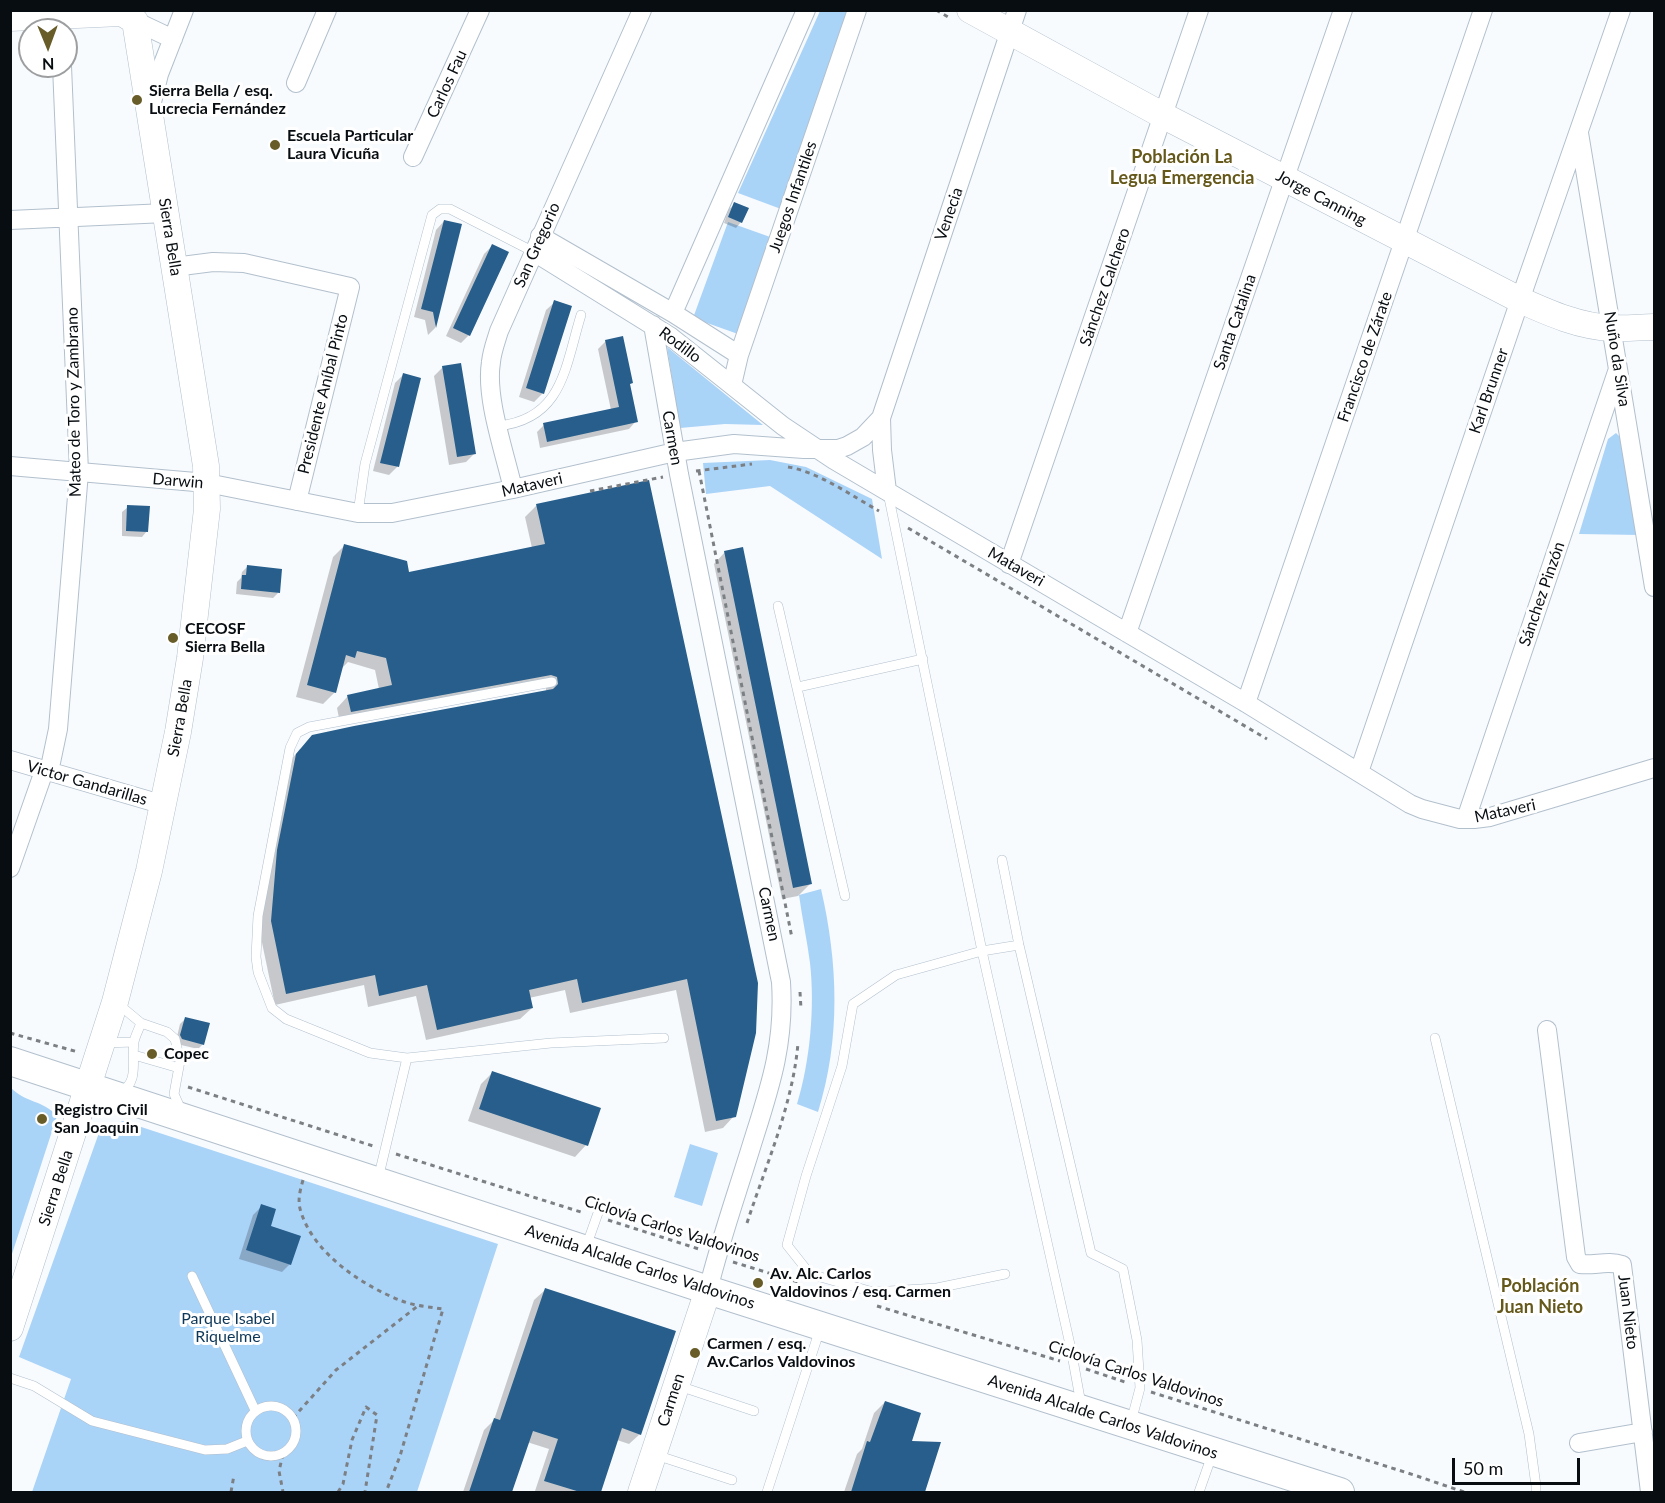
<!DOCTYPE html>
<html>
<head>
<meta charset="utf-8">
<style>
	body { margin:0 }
	#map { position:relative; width:1665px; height:1503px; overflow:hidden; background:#f8fbfe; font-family:Lato,sans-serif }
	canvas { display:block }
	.frame { position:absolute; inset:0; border:12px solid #080d11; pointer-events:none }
	.north { position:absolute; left:18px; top:18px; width:60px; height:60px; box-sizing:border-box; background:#fff; border:2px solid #9c9ea0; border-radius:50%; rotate:179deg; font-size:16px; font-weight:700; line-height:24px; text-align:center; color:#080d11 }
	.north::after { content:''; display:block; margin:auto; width:21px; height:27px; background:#685d29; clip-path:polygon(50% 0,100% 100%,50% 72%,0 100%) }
	.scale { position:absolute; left:1452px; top:1458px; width:128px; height:27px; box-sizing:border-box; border:3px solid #080d11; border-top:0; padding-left:8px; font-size:18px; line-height:21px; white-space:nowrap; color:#080d11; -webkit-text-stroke:4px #fff; paint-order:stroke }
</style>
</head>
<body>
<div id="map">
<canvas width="1665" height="1503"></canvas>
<div class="frame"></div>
<div class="north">N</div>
<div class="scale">50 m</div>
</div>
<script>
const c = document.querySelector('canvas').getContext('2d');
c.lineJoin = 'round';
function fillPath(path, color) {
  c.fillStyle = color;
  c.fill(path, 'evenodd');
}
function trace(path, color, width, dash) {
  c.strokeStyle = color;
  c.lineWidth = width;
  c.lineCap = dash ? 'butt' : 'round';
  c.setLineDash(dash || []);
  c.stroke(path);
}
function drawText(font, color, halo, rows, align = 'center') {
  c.font = font + ' Lato,sans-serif';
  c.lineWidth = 6;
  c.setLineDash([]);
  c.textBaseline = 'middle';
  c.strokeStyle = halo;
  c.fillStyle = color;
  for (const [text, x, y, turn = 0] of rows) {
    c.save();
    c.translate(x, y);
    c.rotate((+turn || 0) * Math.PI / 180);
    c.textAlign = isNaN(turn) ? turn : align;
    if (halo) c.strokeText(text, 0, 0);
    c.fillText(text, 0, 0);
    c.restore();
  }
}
fillPath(new Path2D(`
	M820,11H851L781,209L738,193Z
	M728,222L773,238L738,334L693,318Z
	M667,347L763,425L725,424L680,428Z
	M1616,433L1624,441L1640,535L1579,534L1608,439Z
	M770,460L806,467L872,499L882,559L770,486L706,494L703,463Z
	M821,889C838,962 841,1039 818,1112L797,1104C810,1062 815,1007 810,963C807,940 802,917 799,895Z
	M11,1088C26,1103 43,1100 57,1116L11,1257Z
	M123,1121L498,1244L417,1492H32L71,1379L19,1357L100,1130Z
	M690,1144L718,1153L702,1206L674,1197Z`), '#aad3f8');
fillPath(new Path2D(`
	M735,204L741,222L736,228L724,223L729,209Z
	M444,221L460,225L435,328L428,335L425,320L414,317L436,230Z
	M492,246L469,335L461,343L446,336L484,254Z
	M555,302L543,393L534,402L519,397L546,310Z
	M606,341L631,383L628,386L636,421L629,429L540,448L537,432L544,425L611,410L598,349Z
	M443,367L474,454L466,462L449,465L434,376Z
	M403,375L397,467L389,475L373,471L395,383Z
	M537,505L734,1116L723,1128L705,1132L676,990L570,1013L565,990L529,998L532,1008L520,1019L426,1040L416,996L368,1007L364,985L275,1005L260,933L266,863L285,767L300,749L546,691V688L538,686L340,723L337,708L348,696L379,689L375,670L348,662L342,668L335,692L323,704L296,697L333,557L344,546L408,574L532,548L525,517Z
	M128,507L147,531L142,537L122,536V512Z
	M725,552L810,884L798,896L782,899L714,564Z
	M247,567L278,593L273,598L236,594L237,582L241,578L242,572Z
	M186,1018L203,1044L198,1049L177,1044L176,1041L180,1024Z
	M492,1073L586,1145L575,1157L468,1121L481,1084Z
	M262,1206L269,1227L290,1264L282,1272L239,1259L253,1215Z
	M545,1290L640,1434L629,1444L617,1440L599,1492L535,1491L549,1449L527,1442L510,1492H463L484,1430L494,1420L534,1300Z
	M885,1402L910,1443L939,1444L924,1492H844L857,1454L862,1449L874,1413Z`), '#0003');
fillPath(new Path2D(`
	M734,202L749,208L742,223L728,217Z
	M444,220L462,224L436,328L433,312L421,309Z
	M492,244L509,252L470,336L453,328Z
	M554,300L572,306L544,394L526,388Z
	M623,336L633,383L630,384L638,422L547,442L543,423L619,407L605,340Z
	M461,363L476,454L457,457L442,366Z
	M403,373L421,378L399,467L380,463Z
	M649,480L758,983L756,1033L736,1117L716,1121L687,979L582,1003L577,979L529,990L533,1008L437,1030L427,985L379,996L375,975L286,994L271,921L277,850L296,754L312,735L354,726L553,689L558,684L557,677L551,675L351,712L347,695L392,685L386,658L357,651L355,658L346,655L336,693L307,685L344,544L407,561L409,572L545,544L536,504Z
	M127,505L150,506L148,532L126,531Z
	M743,547L812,884L793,888L724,551Z
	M247,565L282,569L280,593L241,589L242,575H246Z
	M185,1017L210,1023L204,1045L182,1039L180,1035Z
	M492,1071L601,1108L588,1146L479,1109Z
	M261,1204L276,1209L271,1226L301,1236L291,1265L246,1250Z
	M545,1288L676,1331L641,1435L622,1428L601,1492H580L544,1481L558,1439L533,1431L512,1492H469L494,1418L500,1420Z
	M885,1401L921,1413L912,1441L941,1442L925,1492H851L867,1441L870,1442Z`), '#275e8b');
const lane = new Path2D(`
	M498,426C563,419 565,367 581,315
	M888,493L982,951L1071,1349L1081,1404
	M358,513L365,464L432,215L440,209H450L534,252
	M778,606L845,896
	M798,687L923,659
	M1002,860L1019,945L1091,1253L1123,1269L1137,1340L1140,1388L1131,1422
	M117,1003L141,1023L167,1032L175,1039L180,1061L174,1094L182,1112
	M1435,1038L1529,1434L1536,1486V1492
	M105,1043L134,1042
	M134,1055L179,1068
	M407,1058L551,1043L664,1038
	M120,1092C140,1083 131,1059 134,1042C135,1036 139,1029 141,1023
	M378,1179L407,1058L370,1053L286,1019L272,1008L258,972L256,957L258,916L290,748L297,733L309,727L552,682
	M586,1247L598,1213
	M1005,1274L937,1288L873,1292L810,1274L787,1245L806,1176L842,1066L853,1004L896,975L982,951L1019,945
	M192,1276L255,1410
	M10,1378L34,1386L92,1421L205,1450L227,1449L247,1441
	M679,1386L754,1411
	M246 1431a25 25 0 1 1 50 0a25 25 0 1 1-50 0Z
	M656,1455L732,1480
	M767,1492L820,1329
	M1199,1492L1212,1455`);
const street = new Path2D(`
	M135,21L173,39
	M296,83L327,10
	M152,102L159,74L184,10
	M1579,133L1654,587
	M413,157L480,10
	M10,220L166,213
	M540,236L673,313L739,355
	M534,252L671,337L783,426L834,460L1246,703L1410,804L1422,809L1460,819H1474L1490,817L1654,768
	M174,267L213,262L244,263L350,287L297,501
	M673,313L806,10
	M653,325L679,474L781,982C785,1044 770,1087 752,1144C737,1193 720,1241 708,1290
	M732,385L739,355L857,10
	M881,418L882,450L887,491
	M10,466L207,483L358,513H392L513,489L675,452L734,444L804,449H838L847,446L863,437L881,418L1017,10
	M513,489C505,453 485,398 491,362C492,351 496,341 499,331L642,10
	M1009,564L1199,10
	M1127,633L1343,10
	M1246,703L1483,10
	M10,760L164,805
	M49,772L58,729L79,472L62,66
	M1359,772L1520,300L1621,10
	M1466,819L1618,369
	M10,868L44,771
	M1547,1030L1576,1257L1580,1264C1594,1266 1608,1260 1622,1265L1650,1492
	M1579,1443L1643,1432`);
const secondary = new Path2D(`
	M970,10L1164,116L1520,300C1549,313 1580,327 1613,328C1626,329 1641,327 1654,327
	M10,18L121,13
	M10,1328L115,1002L149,871L178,732L190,658L207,509L206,466L135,21L117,10
	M641,1492L708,1290`);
const primary = new Path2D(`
	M10,1061L708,1290L1340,1492`);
trace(lane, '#b2c0cd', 10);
trace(street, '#b2c0cd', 20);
trace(secondary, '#b2c0cd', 27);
trace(primary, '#b2c0cd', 30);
trace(new Path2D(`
	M936,10L950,18
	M788,467C819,472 852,496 879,511
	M696,471L752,464
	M699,471L792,938
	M590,491L663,477
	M908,528L1267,739
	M800,992L801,1009
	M10,1033L78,1052
	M188,1087L373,1146
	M396,1154L584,1213
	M303,1180C300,1191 297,1201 301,1212C314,1254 363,1286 402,1301C415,1306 430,1307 443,1309L400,1456L386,1492
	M608,1220L702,1250
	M747,1223C766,1165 793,1104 798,1043
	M733,1262L798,1282
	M877,1306L1060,1361
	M1086,1369L1128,1383
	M1151,1392L1414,1475L1464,1492
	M293,1418L336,1370L419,1305
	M283,1454L279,1471L283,1492
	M231,1492L234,1475
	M338,1492L343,1484L352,1440L366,1407L377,1415L365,1492`), '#7c8084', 3, [4.5, 4.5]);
trace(lane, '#fff', 9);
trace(street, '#fff', 18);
trace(secondary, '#fff', 26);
trace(primary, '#fff', 28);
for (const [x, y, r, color] of [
	[137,100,6,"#685d29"],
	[275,145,6,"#685d29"],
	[173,638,6,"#685d29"],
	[152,1054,6,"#685d29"],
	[42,1119,6,"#685d29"],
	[758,1283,6,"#685d29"],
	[695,1353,6,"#685d29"]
]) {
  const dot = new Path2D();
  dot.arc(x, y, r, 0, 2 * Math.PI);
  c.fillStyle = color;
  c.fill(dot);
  trace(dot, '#fff', 2);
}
drawText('16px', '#080d11', '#fff', [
	["Carlos Fau",447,84,-65],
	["Juegos Infantiles",793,197,-71],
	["Jorge Canning",1321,198,28],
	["Venecia",949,214,-71],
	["Sierra Bella",170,237,81],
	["San Gregorio",537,245,-66],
	["Sánchez Calchero",1105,287,-71],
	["Santa Catalina",1235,322,-71],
	["Rodillo",680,345,37],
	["Francisco de Zárate",1365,357,-71],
	["Nuño da Silva",1617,359,81],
	["Karl Brunner",1489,391,-71],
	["Presidente Aníbal Pinto",323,394,-76],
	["Mateo de Toro y Zambrano",74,402,-91],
	["Carmen",672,438,80],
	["Darwin",178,481,5],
	["Mataveri",532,485,-13],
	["Mataveri",1016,567,30],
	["Sánchez Pinzón",1542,594,-71],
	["Sierra Bella",180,718,-80],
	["Victor Gandarillas",87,783,16],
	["Mataveri",1505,811,-12],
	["Carmen",769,914,78],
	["Sierra Bella",56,1188,-72],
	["Ciclovía Carlos Valdovinos",672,1229,18],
	["Avenida Alcalde Carlos Valdovinos",640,1267,18],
	["Juan Nieto",1628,1312,83],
	["Ciclovía Carlos Valdovinos",1136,1374,18],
	["Carmen",671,1400,-72],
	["Avenida Alcalde Carlos Valdovinos",1103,1417,18]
]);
drawText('bold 16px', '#080d11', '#fff', [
	["Sierra Bella / esq.",149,91],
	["Lucrecia Fernández",149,109],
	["Escuela Particular",287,136],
	["Laura Vicuña",287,154],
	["CECOSF",185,629],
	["Sierra Bella",185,647],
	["Copec",164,1054],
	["Registro Civil",54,1110],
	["San Joaquin",54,1128],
	["Av. Alc. Carlos",770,1274],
	["Valdovinos / esq. Carmen",770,1292],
	["Carmen / esq.",707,1344],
	["Av.Carlos Valdovinos",707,1362]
], 'left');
drawText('16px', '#0d3758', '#fff', [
	["Parque Isabel",228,1319],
	["Riquelme",228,1337]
]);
drawText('bold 18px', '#65581b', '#fff', [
	["Población La",1182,157],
	["Legua Emergencia",1182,178],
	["Población",1540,1286],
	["Juan Nieto",1540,1307]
]);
</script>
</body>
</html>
